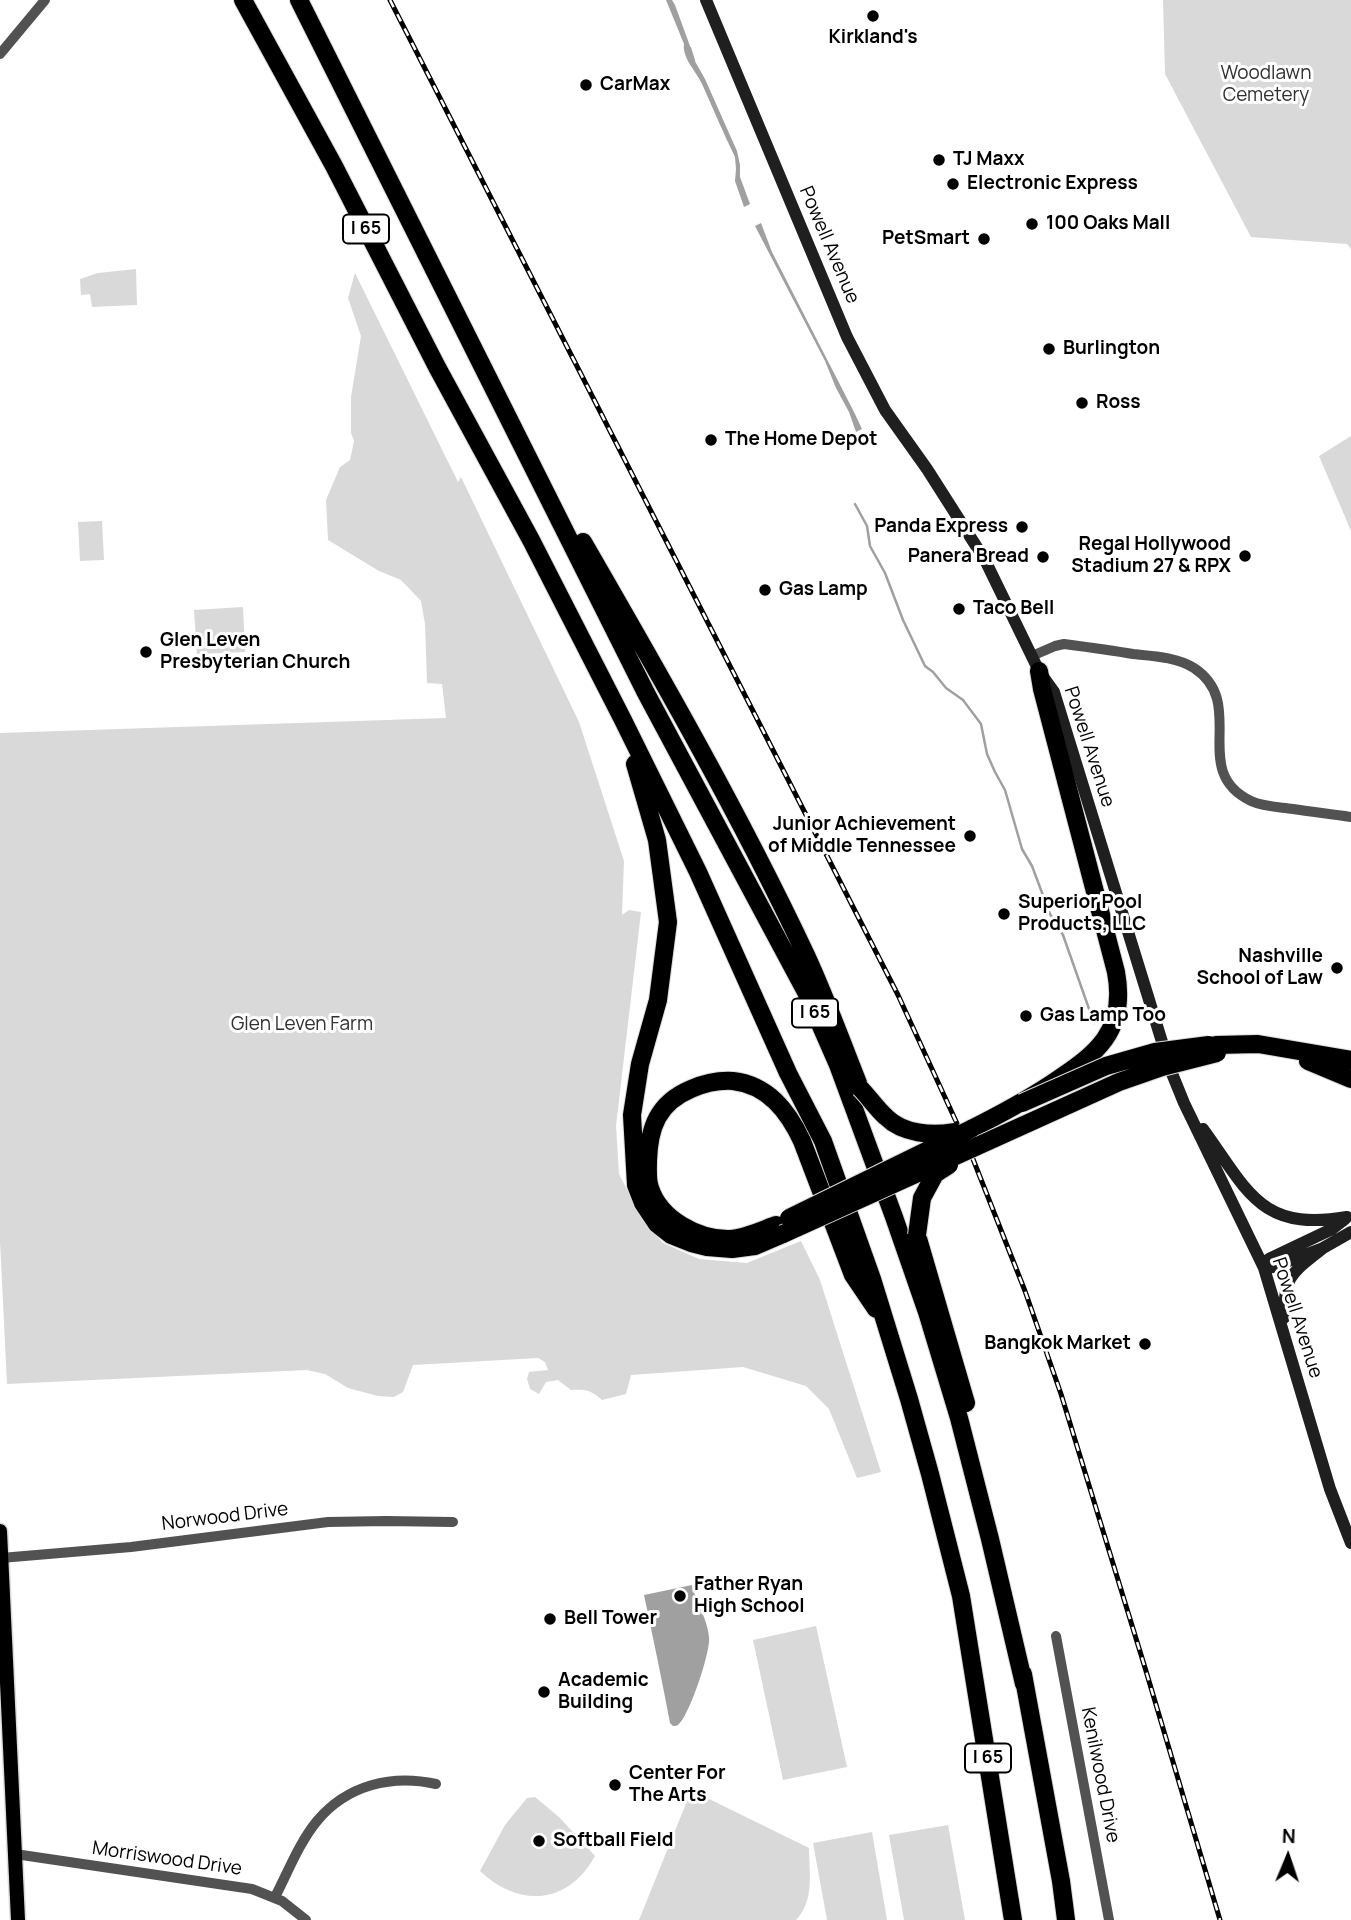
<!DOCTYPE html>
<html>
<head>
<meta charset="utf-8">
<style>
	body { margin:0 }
	#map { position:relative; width:1351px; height:1920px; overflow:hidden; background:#fff; font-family:Manrope,sans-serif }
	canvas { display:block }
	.north { position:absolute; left:1253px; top:1822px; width:70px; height:70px; -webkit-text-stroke:5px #fff; paint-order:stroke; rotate:2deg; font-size:19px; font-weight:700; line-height:28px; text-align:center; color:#000 }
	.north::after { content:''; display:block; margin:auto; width:24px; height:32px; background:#000; clip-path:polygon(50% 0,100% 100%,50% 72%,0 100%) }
</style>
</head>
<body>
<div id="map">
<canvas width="1351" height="1920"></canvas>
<div class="north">N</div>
</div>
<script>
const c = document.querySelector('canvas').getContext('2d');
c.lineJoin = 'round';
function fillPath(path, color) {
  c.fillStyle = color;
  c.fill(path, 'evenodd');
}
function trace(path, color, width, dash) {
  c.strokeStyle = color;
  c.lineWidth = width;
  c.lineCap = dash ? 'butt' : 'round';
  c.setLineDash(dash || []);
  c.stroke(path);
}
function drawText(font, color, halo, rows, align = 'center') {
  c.font = font + ' Manrope,sans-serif';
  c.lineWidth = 6;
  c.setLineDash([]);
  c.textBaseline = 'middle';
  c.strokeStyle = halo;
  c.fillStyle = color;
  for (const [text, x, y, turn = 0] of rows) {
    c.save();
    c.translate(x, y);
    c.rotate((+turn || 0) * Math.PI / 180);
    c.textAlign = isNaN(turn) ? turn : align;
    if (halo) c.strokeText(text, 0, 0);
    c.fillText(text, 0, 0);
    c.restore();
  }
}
fillPath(new Path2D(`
	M1163,0H1351V249L1347,244L1251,237L1165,74Z
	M136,269L137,305L92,307L90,294L81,295L80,279L98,273Z
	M355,273L458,482L461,477L579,722L624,861L622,915L629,910L641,912L616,1126L619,1174L643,1221L663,1243L699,1259L747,1263L801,1241L820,1280L881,1472L857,1478L829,1409L806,1386L743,1367L631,1375L626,1394L602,1400C591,1390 585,1389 571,1390L558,1380L546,1382L539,1394L530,1389L527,1379L529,1372L548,1370L545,1362L538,1358L413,1365L403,1392L394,1397L378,1396L348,1388L325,1374L307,1370L7,1384L0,1241V733L446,718L442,684L427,683L425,624L421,601L401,580L379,571L328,540L326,500L340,467L350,460L354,441L351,433V397L361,336L348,298Z
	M1351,436V531L1319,456Z
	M102,521L104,560L80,561L78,522Z
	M243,607L245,652L197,654L194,610Z
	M816,1626L847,1767L783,1780L753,1640Z
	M701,1795L809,1848C809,1873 815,1900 796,1920H639L687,1801Z
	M535,1797L559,1817L595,1856C568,1905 519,1908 480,1871L505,1825L527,1798Z
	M948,1825L965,1920H904L889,1835Z
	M872,1832L887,1920H827L813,1843Z`), '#d9d9d9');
fillPath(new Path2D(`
	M666,0H672L675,5L690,46L692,56L705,79L737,151L740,165V177L750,204L744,207L735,181L736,169L735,157C723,133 713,108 702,84C696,71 682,58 684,44Z
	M761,223L772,252L854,412L862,429L856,432L849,412L836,388L825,361L755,226Z
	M692,1585C696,1604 707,1617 709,1637C711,1651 689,1717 678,1725C677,1726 674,1726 673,1726L670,1723C662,1680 653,1638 644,1595Z`), '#a0a0a0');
trace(new Path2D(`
	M690,48L694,61
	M855,504L867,526L870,546L885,573L903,620L925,666L933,672L946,688L963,700L981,724L987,754L995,772L1005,790L1022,849L1032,866L1050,914L1063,935L1094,1023`), '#a0a0a0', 2.5);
const primary = new Path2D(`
	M0,1531L18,1920`);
const highway = new Path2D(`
	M243,0L334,166L437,367L531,540L623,720L698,872L788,1073L823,1141L872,1279L909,1399L930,1474L961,1596L1013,1920
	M299,0L646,693L806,992L838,1065L894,1217L927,1312L959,1418L990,1539L1024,1684
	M583,542C661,677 739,813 806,955C826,998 842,1043 860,1088
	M635,764L657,840L668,922L658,1000L640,1064L632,1115L636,1185L643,1203L657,1224L671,1235L691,1243L707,1247L732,1249L755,1246L783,1234
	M1216,1045L1258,1044L1351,1060
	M1308,1061L1351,1079
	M971,1129C999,1115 1025,1101 1051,1084C1097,1054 1127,1031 1116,972L1042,689L1039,671
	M776,1225C762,1230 745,1238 730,1239C698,1240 660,1219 650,1188C647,1180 648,1169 648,1161C649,1127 658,1103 691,1089C705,1083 717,1080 733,1081C768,1085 788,1111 802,1141L853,1275L876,1309
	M917,1235L966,1403
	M1023,1674L1061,1881L1066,1920`);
trace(primary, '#dbdbdb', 17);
trace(highway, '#dbdbdb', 20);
trace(new Path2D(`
	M0,54L45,0
	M1032,656L1055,646L1064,644C1087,647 1110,650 1133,654C1153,656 1177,657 1194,668C1249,704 1188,771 1251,801C1264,807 1279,807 1293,809C1312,812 1332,814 1351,817
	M1,1558L131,1547L328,1522L386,1521L453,1522
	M1056,1636L1109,1920
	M15,1854L252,1889L282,1901L306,1920
	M275,1897C288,1872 299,1843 317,1821C347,1785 392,1774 436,1784`), '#525252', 10);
trace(new Path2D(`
	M706,0L847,337L885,410L927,469L985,560L1039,671L1054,692L1171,1071L1184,1103L1264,1268L1330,1489L1351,1543
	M1203,1129C1248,1191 1260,1232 1347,1217
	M1264,1268L1269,1259L1332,1229L1345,1219
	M1264,1268L1273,1267L1323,1248L1351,1232
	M1284,1318C1284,1275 1291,1274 1323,1248`), '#1f1f1f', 12);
trace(primary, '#000', 14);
trace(highway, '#000', 18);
const rail = new Path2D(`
	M390,0L898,995L971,1154L1025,1291L1061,1394L1146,1671L1220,1920`);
trace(rail, '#000', 5);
trace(rail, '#fff', 2.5, [8]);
const highwayBridge = new Path2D(`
	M860,1088C869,1097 876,1108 886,1117C903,1134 932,1136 954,1132
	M1022,1103L1106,1066L1155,1052L1209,1045
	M789,1218L971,1129
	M783,1234L1119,1082L1162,1067L1217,1053
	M917,1235L922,1198L935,1174L949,1165`);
trace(highwayBridge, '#dbdbdb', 20, []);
trace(highwayBridge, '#000', 18);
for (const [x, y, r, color] of [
	[873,16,7,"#000"],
	[586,85,7,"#000"],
	[939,160,7,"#000"],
	[953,184,7,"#000"],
	[1032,224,7,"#000"],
	[984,239,7,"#000"],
	[1049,349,7,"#000"],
	[1082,403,7,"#000"],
	[711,440,7,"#000"],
	[1022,527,7,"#000"],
	[1245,556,7,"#000"],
	[1043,557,7,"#000"],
	[765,590,7,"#000"],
	[959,609,7,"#000"],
	[146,652,7,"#000"],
	[970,836,7,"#000"],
	[1004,914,7,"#000"],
	[1337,968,7,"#000"],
	[1026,1016,7,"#000"],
	[1145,1344,7,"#000"],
	[680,1596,7,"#000"],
	[550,1619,7,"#000"],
	[544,1692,7,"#000"],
	[615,1785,7,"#000"],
	[539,1841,7,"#000"]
]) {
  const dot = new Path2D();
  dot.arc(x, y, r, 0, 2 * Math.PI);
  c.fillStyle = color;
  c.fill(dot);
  trace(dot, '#fff', 2.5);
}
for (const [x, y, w] of [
	[366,229,46],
	[815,1013,46],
	[988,1758,46]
]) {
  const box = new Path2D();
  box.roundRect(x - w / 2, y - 14.5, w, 29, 5);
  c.fillStyle = '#fff';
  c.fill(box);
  trace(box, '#000', 2);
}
drawText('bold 18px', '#000', null, [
	["I 65",366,229],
	["I 65",815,1013],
	["I 65",988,1758]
]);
drawText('bold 19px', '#000', '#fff', [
	["Kirkland's",873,38,"center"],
	["CarMax",600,85],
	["TJ Maxx",953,160],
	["Electronic Express",967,184],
	["100 Oaks Mall",1046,224],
	["PetSmart",970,239,"right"],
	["Burlington",1063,349],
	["Ross",1096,403],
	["The Home Depot",725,440],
	["Panda Express",1008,527,"right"],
	["Regal Hollywood",1231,545,"right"],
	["Stadium 27 & RPX",1231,567,"right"],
	["Panera Bread",1029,557,"right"],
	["Gas Lamp",779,590],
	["Taco Bell",973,609],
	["Glen Leven",160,641],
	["Presbyterian Church",160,663],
	["Junior Achievement",956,825,"right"],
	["of Middle Tennessee",956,847,"right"],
	["Superior Pool",1018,903],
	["Products, LLC",1018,925],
	["Nashville",1323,957,"right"],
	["School of Law",1323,979,"right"],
	["Gas Lamp Too",1040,1016],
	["Bangkok Market",1131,1344,"right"],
	["Father Ryan",694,1585],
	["High School",694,1607],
	["Bell Tower",564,1619],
	["Academic",558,1681],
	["Building",558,1703],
	["Center For",629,1774],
	["The Arts",629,1796],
	["Softball Field",553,1841]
], 'left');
drawText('19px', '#303030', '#fff', [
	["Woodlawn",1266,74],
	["Cemetery",1266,96],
	["Glen Leven Farm",302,1025]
]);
drawText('19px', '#000', '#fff', [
	["Powell Avenue",829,245,67],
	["Powell Avenue",1089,747,72],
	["Powell Avenue",1297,1318,72],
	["Norwood Drive",225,1517,-7],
	["Kenilwood Drive",1100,1775,79],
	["Morriswood Drive",167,1859,8]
]);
</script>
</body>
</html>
